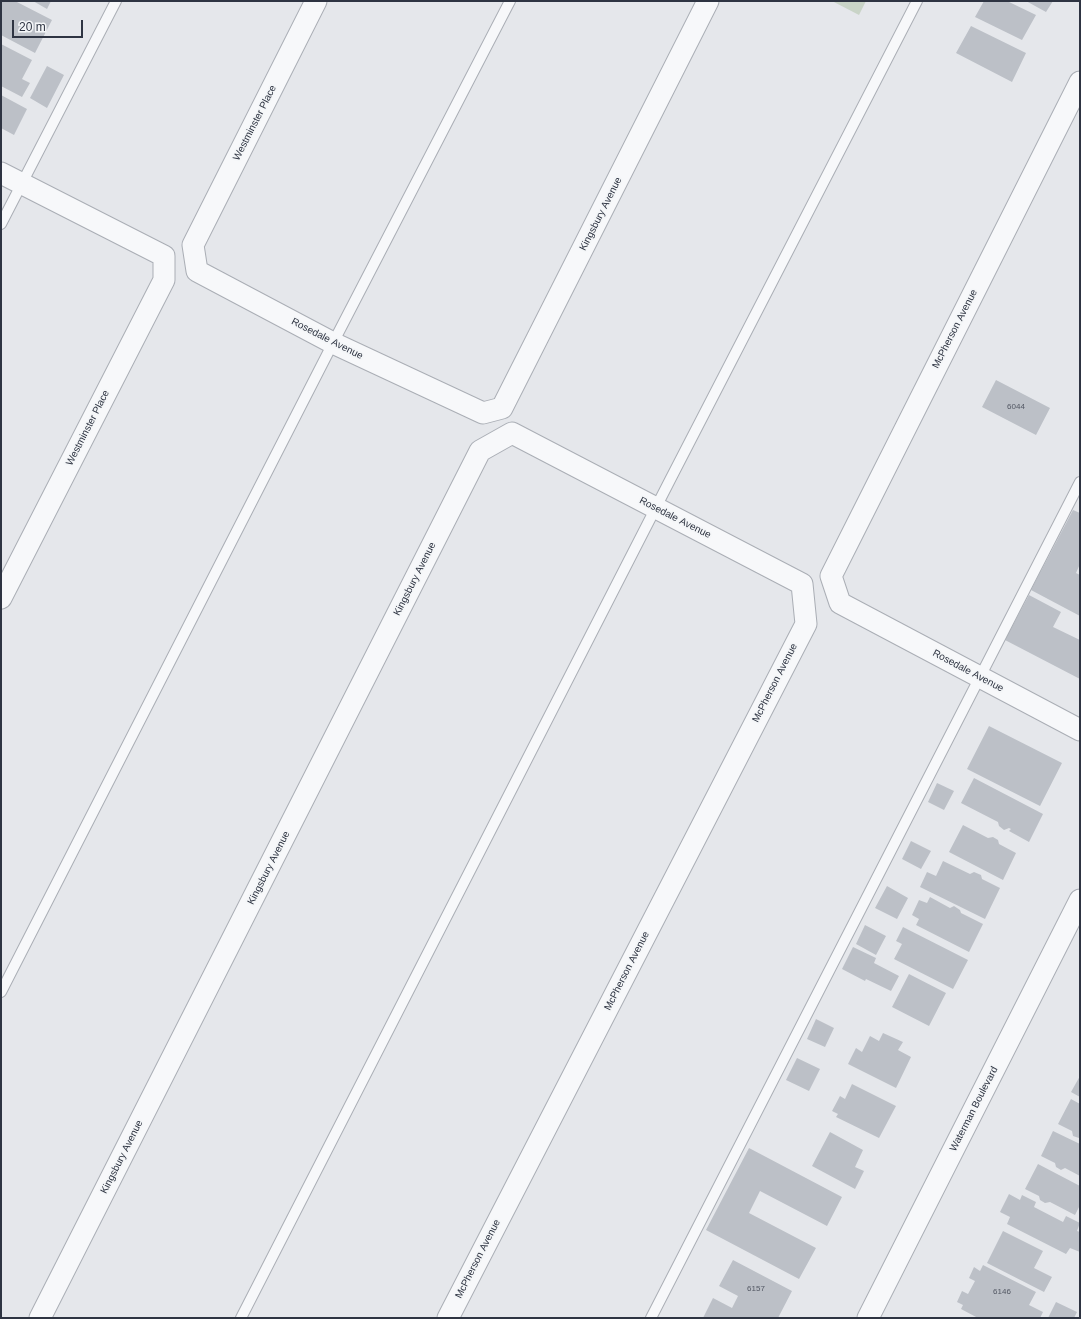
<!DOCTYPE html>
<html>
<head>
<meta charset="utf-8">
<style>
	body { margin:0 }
	#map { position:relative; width:1081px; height:1319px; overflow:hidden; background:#e5e7eb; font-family:Arial,sans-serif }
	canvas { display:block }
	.frame { position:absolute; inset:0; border:2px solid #2e3442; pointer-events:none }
	.scale { position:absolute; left:12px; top:20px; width:71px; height:18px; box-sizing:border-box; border:2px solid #2e3442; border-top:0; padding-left:5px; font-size:12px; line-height:14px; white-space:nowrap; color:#2e3442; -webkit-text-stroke:3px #f4f6f8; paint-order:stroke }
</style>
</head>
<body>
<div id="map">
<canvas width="1081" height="1319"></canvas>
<div class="frame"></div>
<div class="scale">20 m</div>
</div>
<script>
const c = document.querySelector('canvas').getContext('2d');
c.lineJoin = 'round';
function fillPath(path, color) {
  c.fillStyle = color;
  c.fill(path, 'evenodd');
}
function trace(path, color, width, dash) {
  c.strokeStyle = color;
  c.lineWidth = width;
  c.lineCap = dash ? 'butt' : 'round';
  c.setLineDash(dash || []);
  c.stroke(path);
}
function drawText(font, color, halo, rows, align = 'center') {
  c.font = font + ' Arial,sans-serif';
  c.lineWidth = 3.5;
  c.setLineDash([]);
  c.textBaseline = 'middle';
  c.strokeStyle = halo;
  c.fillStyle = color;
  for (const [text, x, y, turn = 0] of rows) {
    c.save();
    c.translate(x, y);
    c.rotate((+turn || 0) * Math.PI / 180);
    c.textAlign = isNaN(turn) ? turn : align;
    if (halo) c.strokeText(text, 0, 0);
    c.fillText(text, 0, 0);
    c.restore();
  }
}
fillPath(new Path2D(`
	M832,1H866L859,15Z`), '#c9d4c7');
fillPath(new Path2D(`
	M1,1H15L52,20L35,53L1,35Z
	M33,1H51L47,9Z
	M984,1H1007L1036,15L1022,40L975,17Z
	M1026,1H1053L1046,12Z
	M971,26L1026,53L1012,82L956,53Z
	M1,44L32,60L22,79L30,83L22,97L1,86Z
	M47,66L64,75L47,108L30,98Z
	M1,95L27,109L14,135L1,128Z
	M996,380L1050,408L1036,435L982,407Z
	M1073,510L1080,513V564L1076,573L1080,575V616L1031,590Z
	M1029,595L1061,612L1053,627L1080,640V679L1005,640Z
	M989,726L1062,763L1040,806L967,769Z
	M974,778L1043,814L1029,842L1009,831L1011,829L1009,828L1004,830L999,826L998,822L961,803Z
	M937,783L954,791L944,810L928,802Z
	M963,825L988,838L993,837L998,840L999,844L1016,853L1003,880L949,852Z
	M911,841L931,851L921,869L902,859Z
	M943,861L970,874L974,872L981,875L982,879L1000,888L985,919L920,887L927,872L936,876Z
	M887,886L908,898L897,919L875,908Z
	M930,897L950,908L954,906L960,910L961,913L983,924L969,952L916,925L919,919L912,915L919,900L927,903Z
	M865,925L886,936L876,955L856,944Z
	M903,927L968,960L953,989L894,959L902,944L896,941Z
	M853,947L876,958L874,963L899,976L891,991L866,979L865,981L842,969Z
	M909,974L946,993L929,1026L892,1007Z
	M816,1019L834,1028L825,1047L807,1039Z
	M883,1033L903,1042L898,1050L911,1057L896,1088L848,1064L856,1048L862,1052L870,1036L879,1041Z
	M797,1058L820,1069L809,1091L786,1080Z
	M1080,1076V1097L1071,1092Z
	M852,1084L896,1106L879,1138L836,1117L838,1114L832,1111L840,1096L845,1099Z
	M1071,1099L1080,1104V1138H1079L1073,1136L1072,1131L1058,1124Z
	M1053,1131L1080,1144V1176L1065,1168L1061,1170L1056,1167L1055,1163L1041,1156Z
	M830,1132L863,1150L855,1167L864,1171L855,1189L812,1166Z
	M749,1148L842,1197L827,1226L760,1191L749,1213L816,1248L799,1279L706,1230Z
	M1038,1164L1080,1186V1205L1075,1215L1050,1202L1045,1203L1040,1200L1039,1196L1025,1189Z
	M1009,1194L1020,1200L1022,1195L1036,1202L1034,1207L1063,1222L1066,1216L1080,1223L1077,1231L1080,1232V1252L1070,1248L1066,1254L1007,1224L1010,1217L1000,1212Z
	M1003,1231L1043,1251L1034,1268L1052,1277L1044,1292L987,1263Z
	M733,1260L792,1291L778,1318H703L713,1298L732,1308L738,1296L719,1286Z
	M983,1265L1036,1292L1029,1305L1043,1312L1040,1318H978L961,1309L963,1305L957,1302L962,1291L968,1294L975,1281L969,1278L974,1267L980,1271Z
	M1056,1302L1077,1312L1074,1318H1048Z`), '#bcc0c7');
const lane = new Path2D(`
	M1,224L116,1
	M1,992L333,343L510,1
	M241,1318L670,480L917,1
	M651,1318L1080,482`);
const street = new Path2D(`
	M316,1L193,245L197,271L333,343L483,413L502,408L708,1
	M1080,82L831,576L840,603L1080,730
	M1,173L164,256V280L1,598
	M40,1318L480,451L512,433L802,584L806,624L448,1318
	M868,1318L1080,900`);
trace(lane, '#aaaeb5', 12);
trace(street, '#aaaeb5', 23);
trace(lane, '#f7f8fa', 10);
trace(street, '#f7f8fa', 21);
drawText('8px', '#525763', null, [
	["6044",1016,407],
	["6157",756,1289],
	["6146",1002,1292]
]);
drawText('10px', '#2e3442', '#f4f6f8', [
	["Westminster Place",255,123,-63],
	["Kingsbury Avenue",601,214,-63],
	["McPherson Avenue",955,329,-63],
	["Rosedale Avenue",327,339,27],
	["Westminster Place",88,428,-63],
	["Rosedale Avenue",675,518,27],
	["Kingsbury Avenue",415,579,-63],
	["Rosedale Avenue",968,671,28],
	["McPherson Avenue",775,683,-63],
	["Kingsbury Avenue",269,868,-63],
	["McPherson Avenue",627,971,-63],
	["Waterman Boulevard",974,1109,-63],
	["Kingsbury Avenue",122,1157,-63],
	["McPherson Avenue",478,1259,-63]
]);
</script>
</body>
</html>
